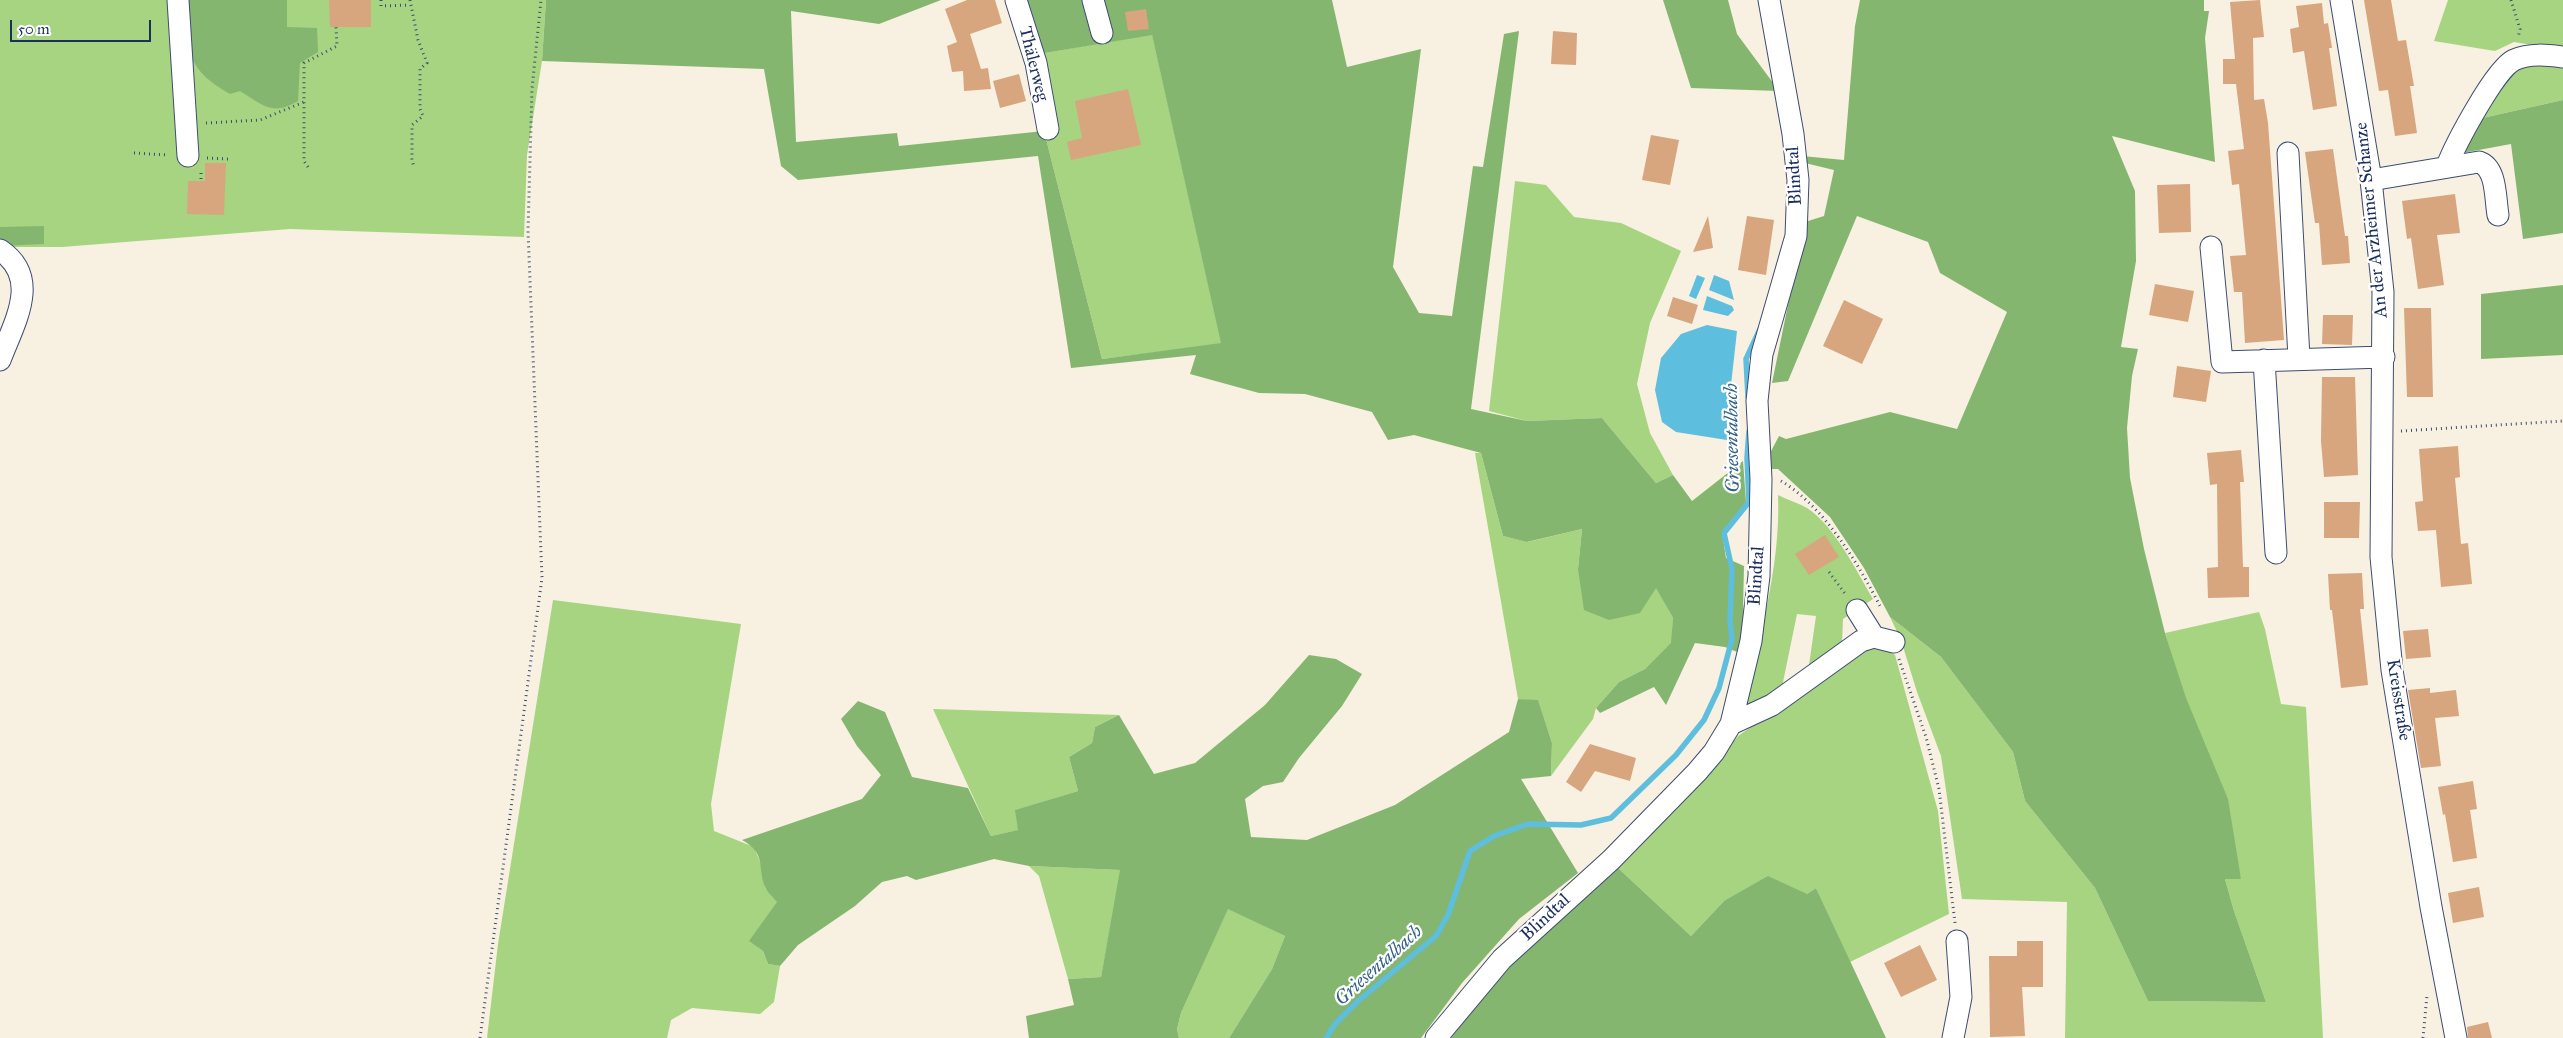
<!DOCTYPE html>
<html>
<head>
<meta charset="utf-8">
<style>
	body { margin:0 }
	#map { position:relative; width:2563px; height:1038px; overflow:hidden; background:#f8f0e1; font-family:"IM FELL Great Primer",serif }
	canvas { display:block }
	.scale { position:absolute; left:10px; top:20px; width:141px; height:22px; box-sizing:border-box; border:2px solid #1b2f5e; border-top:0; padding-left:6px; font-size:15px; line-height:18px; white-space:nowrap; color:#1b2f5e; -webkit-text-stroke:4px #fff; paint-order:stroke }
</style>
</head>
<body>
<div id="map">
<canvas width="2563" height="1038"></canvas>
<div class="scale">50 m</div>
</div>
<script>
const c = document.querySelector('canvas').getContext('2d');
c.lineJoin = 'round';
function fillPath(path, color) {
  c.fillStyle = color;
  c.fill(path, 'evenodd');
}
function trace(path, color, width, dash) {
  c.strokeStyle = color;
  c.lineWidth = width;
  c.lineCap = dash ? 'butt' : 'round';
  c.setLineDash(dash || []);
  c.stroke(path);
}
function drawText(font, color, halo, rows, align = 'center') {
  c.font = font + ' "IM FELL Great Primer",serif';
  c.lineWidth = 4.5;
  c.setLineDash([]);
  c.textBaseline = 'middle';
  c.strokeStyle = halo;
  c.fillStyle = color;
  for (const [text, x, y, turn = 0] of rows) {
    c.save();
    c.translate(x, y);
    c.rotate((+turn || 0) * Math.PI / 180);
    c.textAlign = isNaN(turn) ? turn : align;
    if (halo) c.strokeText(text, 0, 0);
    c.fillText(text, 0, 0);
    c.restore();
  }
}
fillPath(new Path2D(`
	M0,0H546L542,61L527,155L524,237L290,229L62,247H0Z
	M2448,0H2563V50L2514,42L2495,51L2434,41Z
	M1152,34L1222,344L1102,359L1044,131L1039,54Z
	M2526,61L2563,63V100L2478,119L2492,93Z
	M1515,181L1546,185L1574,217L1621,223L1681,251L1650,323L1637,384L1650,433L1673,475L1656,483L1602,418L1527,421L1489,411Z
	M1475,453H1481L1503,536L1528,542L1582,529L1578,569L1656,587L1673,618L1672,643L1645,669L1619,682L1596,708L1593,719L1551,776L1552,743L1538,701L1518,699Z
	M1778,495C1788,500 1798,503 1807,508C1834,525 1857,572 1873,599L1843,619L1842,644L1808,672L1816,616L1797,614L1781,692L1742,712C1758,642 1781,568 1778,495Z
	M553,600L741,624L711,804L714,831L754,847L763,869L765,888L778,902L750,941L763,951L768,964L780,966L774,1002L760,1014L692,1008L671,1020L667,1038H487L498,944Z
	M2259,612L2265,629L2281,704L2306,707L2323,1038H2065L2067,902L1962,899L1941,756L1917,692L1901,640L1890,617L1941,657L2013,752L2025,801L2095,888L2148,1001L2266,1002L2234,911L2225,879H2241L2165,633Z
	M1880,647L1895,655L1938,811L1949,914L1850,962L1816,888L1807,894L1724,901L1691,936L1617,867L1702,779L1738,736L1852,657L1870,649Z
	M933,709L1119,715L1095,727L1092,743L1069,757L1078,791L1016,810L1019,830L991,836Z
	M1029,866L1121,870L1101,977L1068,979L1039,876Z
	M1228,908L1285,936L1272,969L1229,1038H1179L1177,1029L1181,1013Z`), '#a7d481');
fillPath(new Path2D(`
	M186,0H287V27L317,28L318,52L300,63L298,101C272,116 264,106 240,91L230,94C183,67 188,49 186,0Z
	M546,0H941L879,24L791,11L796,142L897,133L899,146L1044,131L1102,359L1221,343L1152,35L1039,54L1021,0H1332L1347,67L1421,49L1393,267L1419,313L1452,316L1473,166L1483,167L1504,34L1519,31L1471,409L1527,421L1602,418L1656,483L1673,475L1692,501L1743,461L1746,502L1722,532L1726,558L1744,566L1742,654L1725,647L1695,643L1666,705L1654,687L1600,713L1596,708L1619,682L1645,669L1671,643L1673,618L1656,588L1640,613L1609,620L1584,610L1578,569L1582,529L1527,542L1503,536L1481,453L1414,435L1388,440L1372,412L1305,394L1259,393L1190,374L1196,355L1071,368L1038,156L798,180L781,166L764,69L542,61Z
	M1663,0H1728L1737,34L1779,91L1691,88Z
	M1860,0H2204V11H2209L2205,38L2215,162L2112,136L2135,191L2136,261L2121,347L2138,349L2132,376L2127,428L2130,478L2144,549L2165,633L2186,698L2228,799L2241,879H2225L2234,911L2266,1002L2148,1001L2095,888L2025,801L2013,752L1941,657L1890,617L1864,568L1830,517L1778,469H1768L1767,459L1779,436L1786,439L1890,412L1957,429L2007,312L1940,273L1928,242L1857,216L1788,381L1772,383L1805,222L1824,216L1834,170L1805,163L1802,156L1844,160L1855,26Z
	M2563,100V233L2523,239L2511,144L2457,154L2478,119Z
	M44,226V244L0,246V227Z
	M2563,285V355L2481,359V294Z
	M1309,655L1336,659L1362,674L1342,706L1299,758L1283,782L1263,786L1245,799L1251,837L1307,840L1395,805L1509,732L1518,699L1538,700L1552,743L1551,776L1521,779L1578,873L1519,919L1462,983L1421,1038H1229L1272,969L1285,936L1228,909L1181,1013L1177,1029L1179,1038H1029L1026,1016L1074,1005L1068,979L1101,977L1120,870L1029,866L994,859L916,880L907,876L882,882L855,906L798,945L780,966L768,964L763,951L749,941L777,902C774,898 767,892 765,887C757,867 767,854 742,840L862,799L881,775L857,746L841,719L858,701L885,712L912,777L968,788L991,836L1018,830L1015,810L1078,791L1069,757L1092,743L1095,727L1119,715L1154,774L1195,763L1265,705Z
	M1617,867L1691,936L1724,901L1768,876L1807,894L1816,888L1886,1038H1451L1504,971Z`), '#85b66f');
fillPath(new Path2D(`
	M1697,275L1705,278L1696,299L1689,296Z
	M1714,275L1729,281L1734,300L1709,290Z
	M1707,296L1732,306L1734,310L1728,316L1703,310Z
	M1707,325L1737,331L1727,421V440L1676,432L1662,422L1655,390L1661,358L1681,334Z`), '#5ebedd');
trace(new Path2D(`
	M1748,397L1746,359L1760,329
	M1326,1038L1335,1024L1357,1002L1436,936L1448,915L1470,851L1494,836L1528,824L1581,825L1611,818L1676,755L1704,720L1719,688L1732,639L1730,621L1732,569L1724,533L1749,502L1747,458L1749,431`), '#5ebedd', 5.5);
fillPath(new Path2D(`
	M329,0H371V27H330Z
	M967,0H995L1002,23L970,34L981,69L988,68L991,89L964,91L963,71L952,72L947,46L957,42L945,9Z
	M2260,0L2264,37L2253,38L2254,100L2264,99L2268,123L2284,340L2245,343L2242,292H2234L2230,256L2246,255L2239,184L2232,185L2228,151L2244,149L2236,84H2223V59H2235L2230,2Z
	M2364,0H2391L2398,41L2406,40L2414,86H2410L2417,133L2395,136L2388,90L2379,91Z
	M2322,3L2324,24L2328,23L2332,48H2329L2337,106L2313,110L2304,51L2293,53L2290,29L2299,27L2296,6Z
	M1146,9L1149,29L1128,31L1125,12Z
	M1553,31L1577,33L1576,65L1551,64Z
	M1019,74L1026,101L1000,108L993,81Z
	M1128,89L1141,145L1071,160L1067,142L1082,138L1075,101Z
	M1651,135L1679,140L1670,185L1642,180Z
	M2333,149L2345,236H2348L2350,263L2322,265L2319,223H2315L2305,152Z
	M205,163H226L224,215L187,214L188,181H205Z
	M2190,184L2191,232L2159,233L2157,185Z
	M2455,194L2460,233L2437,235L2444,285L2418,289L2411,238L2407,239L2402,201Z
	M1708,216L1713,248L1693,252Z
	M1747,216L1774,220L1766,275L1738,270Z
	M2155,284L2194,291L2188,322L2149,315Z
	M1673,297L1698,305L1692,324L1667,316Z
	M1844,300L1883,319L1862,364L1823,346Z
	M2404,308H2431L2433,397H2407Z
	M2323,315H2353L2352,345L2322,344Z
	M2177,366L2211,371L2206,402L2173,397Z
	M2322,377H2355L2358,475L2324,477L2321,441Z
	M2458,446L2460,477L2455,478L2461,544L2468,543L2472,584L2441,587L2436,530L2418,531L2415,502L2423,501L2419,449Z
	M2241,450L2244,482H2240L2243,567H2249V597L2208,598L2207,568L2218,567L2217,484L2210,485L2207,453Z
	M2324,502H2360L2359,538H2324Z
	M1825,535L1839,557L1809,575L1795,554Z
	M2362,573L2364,609H2360L2368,685L2341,688L2332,610H2330L2328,574Z
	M2428,629L2431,657L2406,659L2403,631Z
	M2430,688V693L2456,690L2459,716L2435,718L2441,766L2421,768L2408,690Z
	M1590,744L1636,758L1630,781L1595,771L1581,792L1566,782Z
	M2473,781L2477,809L2470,810L2477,858L2453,862L2445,814L2443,815L2438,787Z
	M2479,887L2484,917L2453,923L2448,893Z
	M2017,941H2043V987H2022L2025,1036L1990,1037L1989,956H2017Z
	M1920,945L1937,980L1901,997L1884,963Z
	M2488,1022L2492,1038H2468L2467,1027Z`), '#d7a57e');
const minor = new Path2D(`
	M178,0L188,156
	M1016,0L1036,63L1048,129
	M1093,0L1102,33
	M2341,0L2371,180L2383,292L2381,557L2392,670L2431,907L2456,1038
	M2288,153L2299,358
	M2447,166C2455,145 2495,69 2514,60C2530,53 2547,55 2563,57
	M2371,180L2479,162C2497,168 2495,198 2498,215
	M2211,247L2222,362L2384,357
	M0,250C42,278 14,323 0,360
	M2264,360L2276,553
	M1857,610L1874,637
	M1731,724L1772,705L1861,641L1874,637L1894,642
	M1436,1038L1502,959L1611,860L1697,772L1714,752L1731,724L1751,641L1759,576L1761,479L1757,401L1762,354L1796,236L1798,180L1793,134L1769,0
	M1953,1038L1961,997L1957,941`);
trace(minor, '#3c4c72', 23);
trace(new Path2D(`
	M381,0V6L410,5
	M410,0L418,40L427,63L420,69V109L423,116L412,125V159L414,168
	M2511,0L2520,29L2518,38
	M206,123L260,120L304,102
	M134,153L168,155
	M207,158L229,159
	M308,167L304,161V63L337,46L336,27
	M201,179V170
	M2401,431L2563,421
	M1781,481C1824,506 1859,565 1881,608
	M1829,572L1846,595
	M1899,659L1926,737L1939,789L1955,923
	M480,1038L542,578L528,231L532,89L541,0
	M2423,1038L2427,995`), '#3c4c72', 3, [1, 4]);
trace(minor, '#fff', 21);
drawText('18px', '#1b2f5e', '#fff', [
	["Thälerweg",1033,64,76],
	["Blindtal",1795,176,-93],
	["An der Arzheimer Schanze",2372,220,-96],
	["Blindtal",1757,576,-86],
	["Kreisstraße",2398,700,81],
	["Blindtal",1546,918,-43]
]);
drawText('italic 19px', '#32618a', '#fff', [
	["Griesentalbach",1733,438,-91],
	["Griesentalbach",1379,966,-42]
]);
</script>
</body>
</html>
